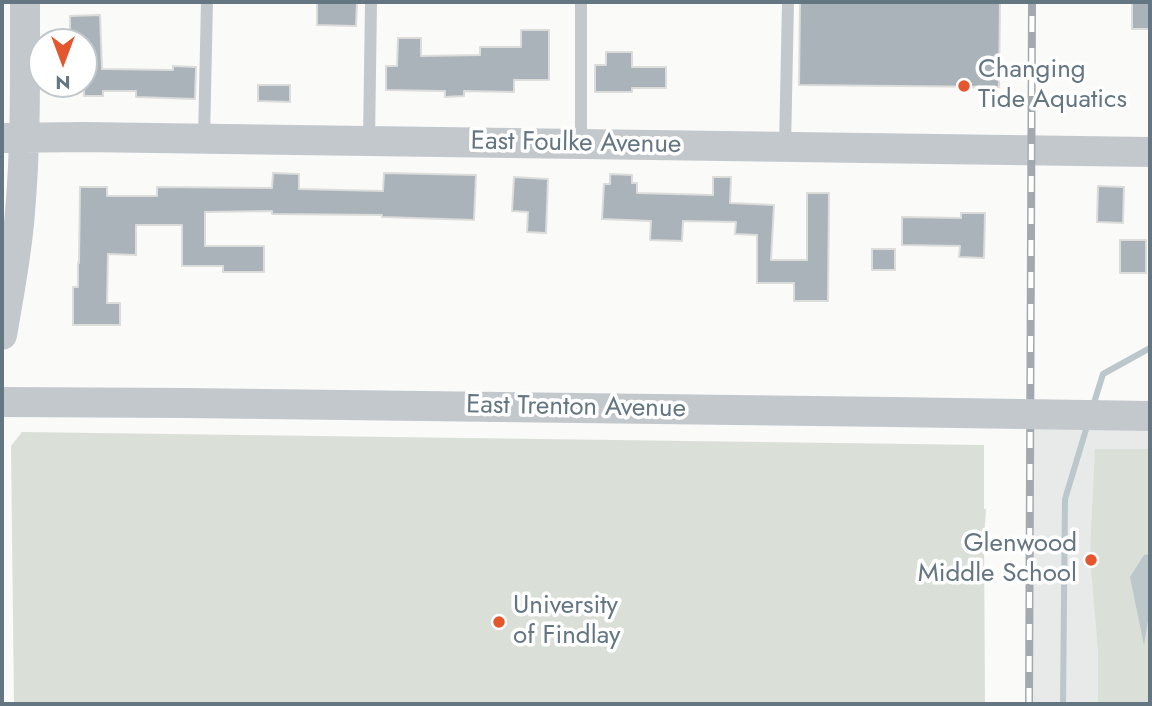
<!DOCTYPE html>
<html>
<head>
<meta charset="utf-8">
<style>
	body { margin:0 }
	#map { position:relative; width:1152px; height:706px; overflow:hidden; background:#fafaf8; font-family:Jost,sans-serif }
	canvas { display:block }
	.frame { position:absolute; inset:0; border:4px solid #657683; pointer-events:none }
	.north { position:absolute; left:28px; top:28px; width:70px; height:70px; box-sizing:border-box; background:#fff; border:2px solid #c1c8cd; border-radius:50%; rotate:180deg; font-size:19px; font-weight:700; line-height:28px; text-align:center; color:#657683 }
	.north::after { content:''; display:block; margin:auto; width:24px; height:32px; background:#e4572e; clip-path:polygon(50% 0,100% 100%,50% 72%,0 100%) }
</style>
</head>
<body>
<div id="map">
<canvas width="1152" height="706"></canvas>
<div class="frame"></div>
<div class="north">N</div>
</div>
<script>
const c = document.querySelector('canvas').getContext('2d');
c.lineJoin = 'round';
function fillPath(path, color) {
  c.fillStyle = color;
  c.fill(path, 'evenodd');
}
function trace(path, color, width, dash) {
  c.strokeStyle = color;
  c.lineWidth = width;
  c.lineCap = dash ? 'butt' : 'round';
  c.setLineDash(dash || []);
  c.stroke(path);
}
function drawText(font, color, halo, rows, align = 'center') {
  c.font = font + ' Jost,sans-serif';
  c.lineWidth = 7;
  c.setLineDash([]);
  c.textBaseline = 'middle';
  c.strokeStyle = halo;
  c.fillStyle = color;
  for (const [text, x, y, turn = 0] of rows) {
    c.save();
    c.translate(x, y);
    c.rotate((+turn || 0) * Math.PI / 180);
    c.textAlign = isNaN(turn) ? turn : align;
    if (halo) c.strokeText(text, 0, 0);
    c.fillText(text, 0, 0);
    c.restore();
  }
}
fillPath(new Path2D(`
	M1033,414L1150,416V704H1031Z`), '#e8e9e9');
fillPath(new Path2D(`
	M22,432L984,445V509H986L984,540L985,704H14L11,446Z
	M1095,449H1150V704H1098V651L1090,555Z`), '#dadfd7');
fillPath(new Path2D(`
	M1150,554V608L1144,645L1130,577L1144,555Z`), '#bbc7cb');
trace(new Path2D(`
	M1093,406L1103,374L1150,348
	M1063,704L1065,499L1088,423`), '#bbc7cb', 6);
const building = new Path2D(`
	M317,2H357L356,26L317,25Z
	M800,2H1000L999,87L799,85Z
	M1132,3H1150V29H1132Z
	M100,15L102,69L173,70V66L196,67L195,99L136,97V91H103V96H84V42H70V16Z
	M521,30H549V80H514V92L464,91V96L445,97V91L386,90V66H397L398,38H421V56L480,55V47H521Z
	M606,52H632V67H666V88H632V92H595V65H606Z
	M258,85H290V102L258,101Z
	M273,173L299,174V189L383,191L384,173L476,175L474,220L382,217V215L272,214V211L205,212V246H264V272H223V266H182V225H136V255L108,254L107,303H120V325H73V287H78V263H79L80,187H107V196H157V187L272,188Z
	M610,174L632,175V183H637V193L713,195V177H731L730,203L774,205L771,260H807V193H829L828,301H794V283H757V235L735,234L736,222L683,221L682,241L650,240L651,221L602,219L604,184H610Z
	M514,177L548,179L546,233L527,232L528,212L512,211Z
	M1098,186L1124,187L1123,223L1097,222Z
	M961,213H985L984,258L959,257L960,246L902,245V217L961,218Z
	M1120,240H1146V273H1120Z
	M872,249H895V270H872Z`);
fillPath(building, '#aab3b9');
trace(building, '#dcdcda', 2);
trace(new Path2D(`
	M581,2V144
	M204,138L207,2
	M369,141L371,2
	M785,147L788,2`), '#c3c8cc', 12);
trace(new Path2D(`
	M2,138L83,137L1150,152
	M2,335C9,294 17,254 20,212C26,143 25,72 25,2
	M2,402L186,403L892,412`), '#c3c8cc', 30);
const rail = new Path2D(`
	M1029,704L1032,2`);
trace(rail, '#a2aab0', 8);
trace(rail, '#fff', 5, [16]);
trace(new Path2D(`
	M892,412L1150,416`), '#c3c8cc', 30);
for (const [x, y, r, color] of [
	[964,86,7,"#e4572e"],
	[1091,560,7,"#e4572e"],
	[499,622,7,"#e4572e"]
]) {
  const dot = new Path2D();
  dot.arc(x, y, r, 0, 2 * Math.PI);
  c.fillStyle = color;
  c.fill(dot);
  trace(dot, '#fff', 2.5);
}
drawText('26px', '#657683', '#fff', [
	["Changing",978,71],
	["Tide Aquatics",978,101],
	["Glenwood",1077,545,"right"],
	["Middle School",1077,575,"right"],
	["University",513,607],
	["of Findlay",513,637]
], 'left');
drawText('26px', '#657683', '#fff', [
	["East Foulke Avenue",576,144,1],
	["East Trenton Avenue",576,408,1]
]);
</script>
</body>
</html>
